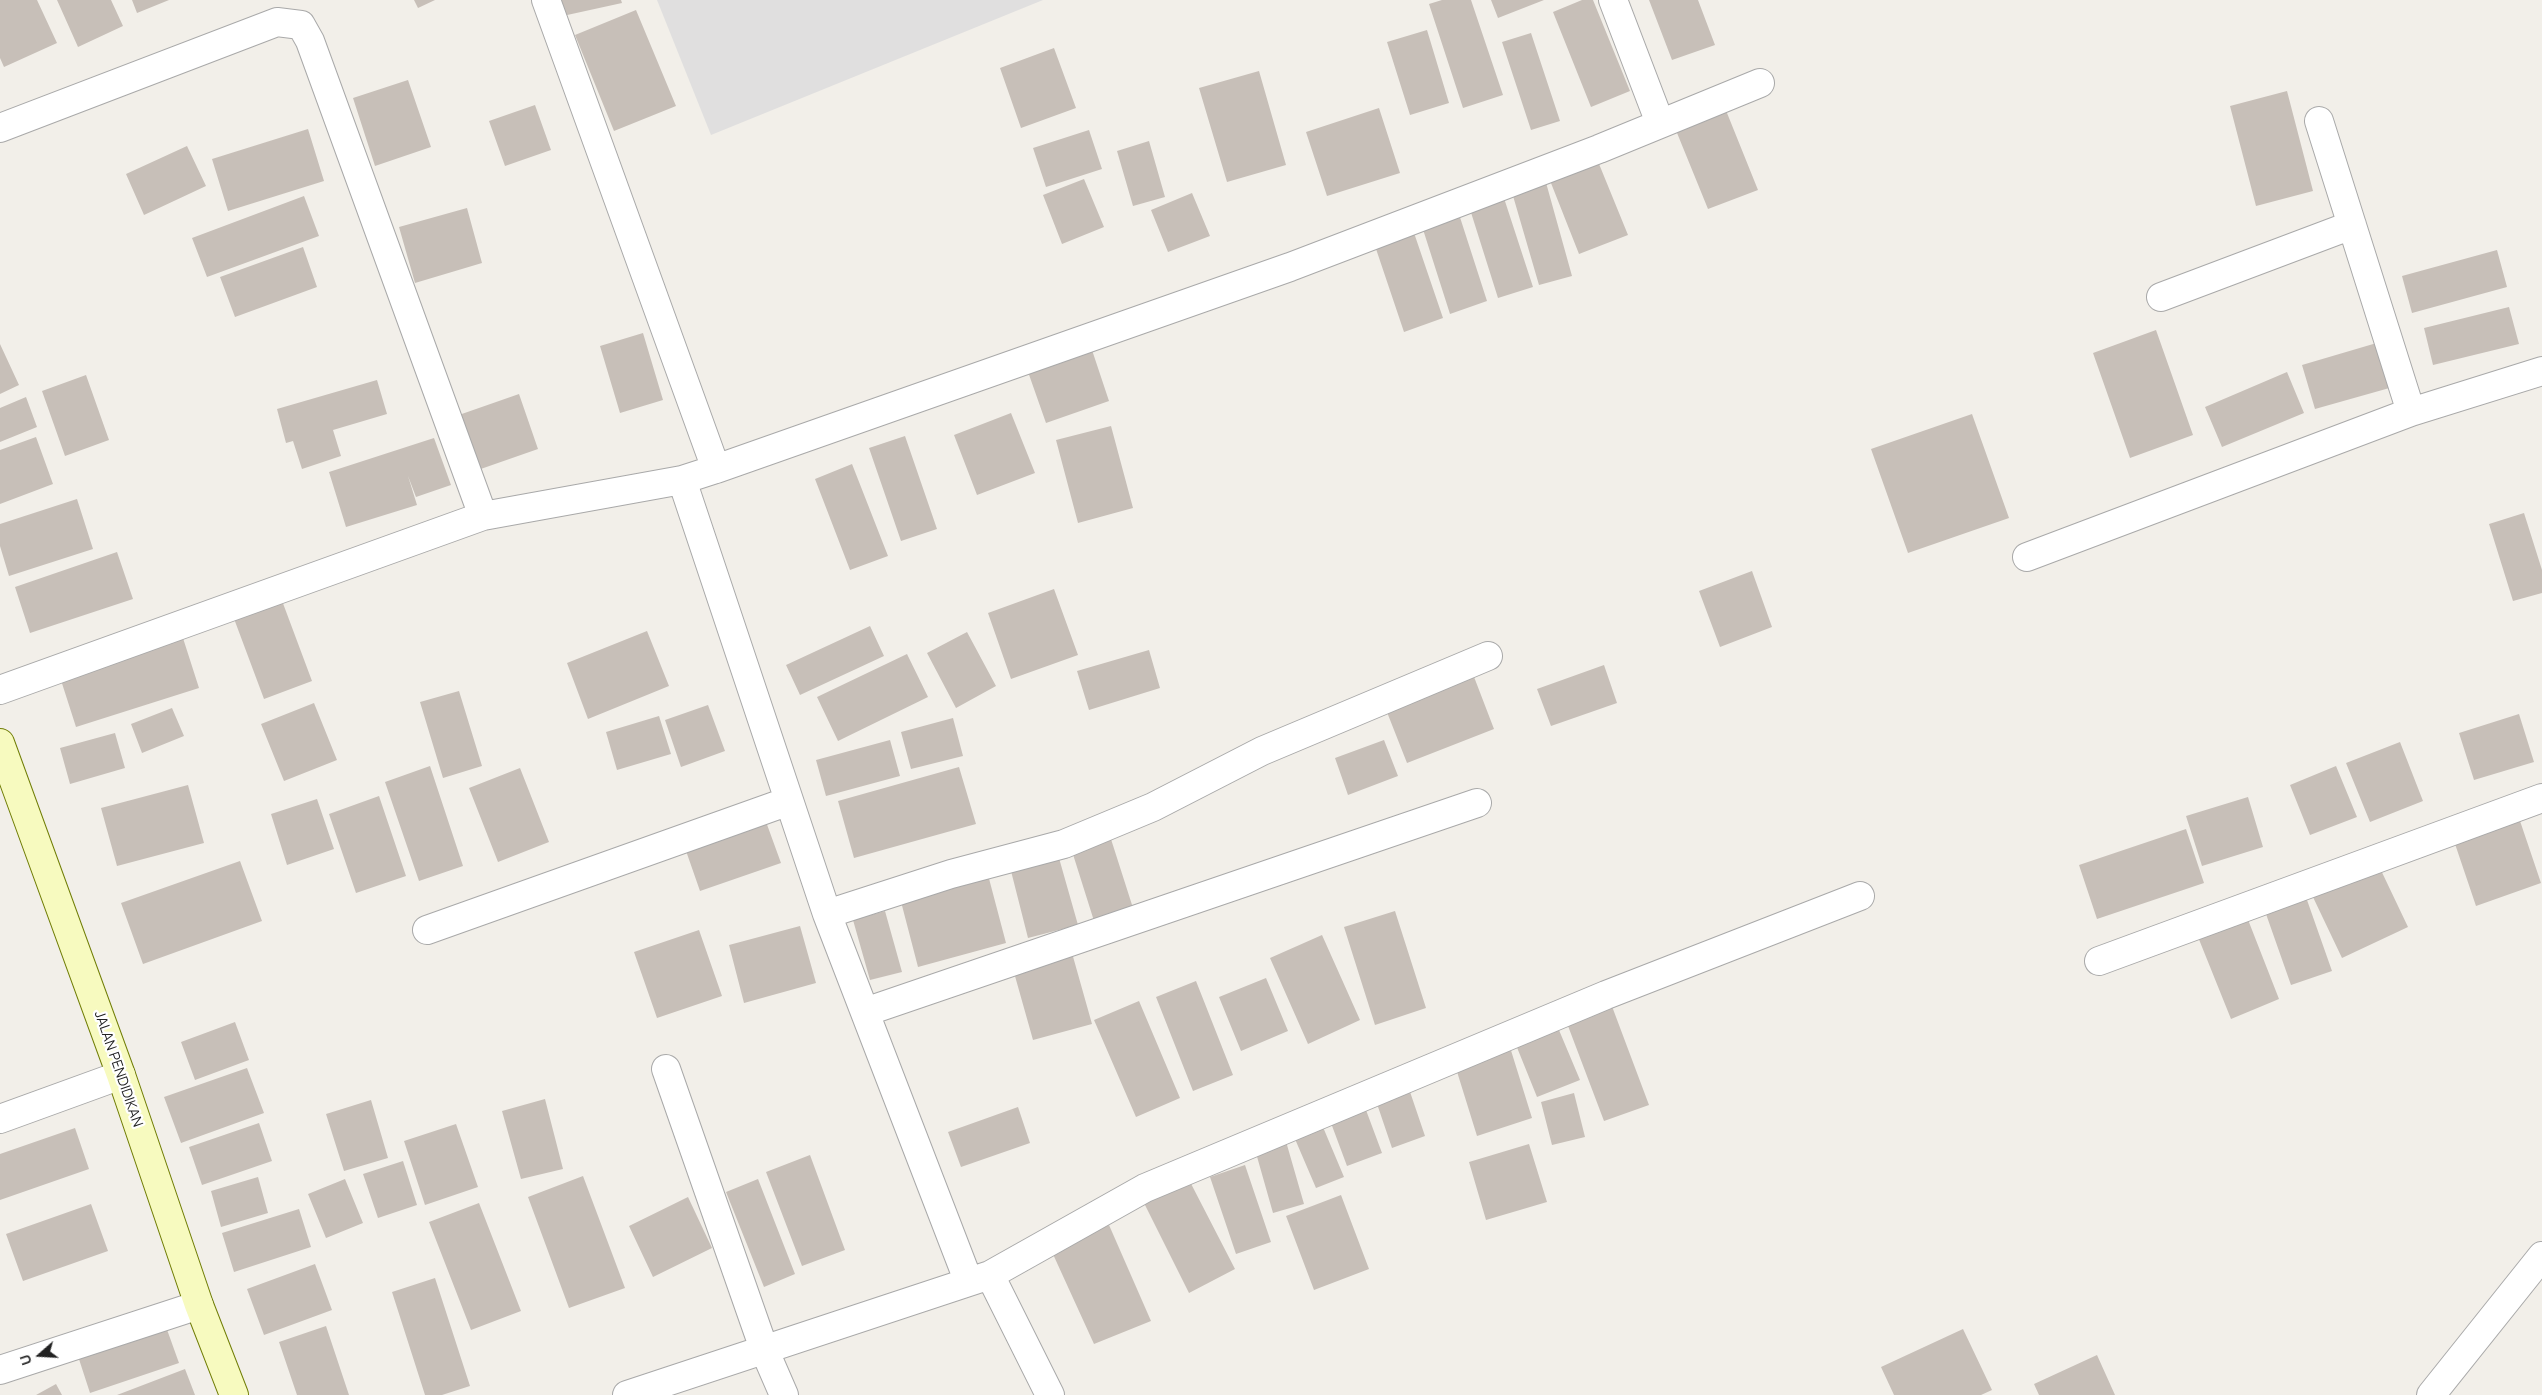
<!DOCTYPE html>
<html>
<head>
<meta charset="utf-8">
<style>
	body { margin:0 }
	#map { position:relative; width:2542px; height:1395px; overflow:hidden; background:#f2efe9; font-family:Manrope,sans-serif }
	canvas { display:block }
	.north { position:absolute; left:15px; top:1330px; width:50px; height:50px; -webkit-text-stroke:4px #fff; paint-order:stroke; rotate:251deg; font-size:14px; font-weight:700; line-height:20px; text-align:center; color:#222 }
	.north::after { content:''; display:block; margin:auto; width:18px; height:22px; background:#222; clip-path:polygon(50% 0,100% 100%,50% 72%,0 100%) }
</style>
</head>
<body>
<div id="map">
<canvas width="2542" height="1395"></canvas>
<div class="north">U</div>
</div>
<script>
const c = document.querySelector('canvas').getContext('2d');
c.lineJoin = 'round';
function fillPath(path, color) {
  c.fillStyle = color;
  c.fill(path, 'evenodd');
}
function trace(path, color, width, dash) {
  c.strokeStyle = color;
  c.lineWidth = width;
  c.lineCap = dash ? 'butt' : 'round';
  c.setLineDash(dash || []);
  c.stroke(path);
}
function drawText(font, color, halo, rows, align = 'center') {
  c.font = font + ' Manrope,sans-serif';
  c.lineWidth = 4.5;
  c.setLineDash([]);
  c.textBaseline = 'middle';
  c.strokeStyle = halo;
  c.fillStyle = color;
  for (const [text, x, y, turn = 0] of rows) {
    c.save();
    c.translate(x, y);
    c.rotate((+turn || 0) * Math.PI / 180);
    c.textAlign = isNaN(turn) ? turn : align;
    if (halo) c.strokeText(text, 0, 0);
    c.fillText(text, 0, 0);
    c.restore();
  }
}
fillPath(new Path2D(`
	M657,0H1043L711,135Z`), '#e0dfdf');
fillPath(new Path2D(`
	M0,0H37L57,43L4,67L0,58Z
	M57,0H111L123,26L78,47Z
	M132,0H169L137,13Z
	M414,0H435L418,8Z
	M554,0H621L622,3L558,17Z
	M1442,0H1471L1503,95L1463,108L1429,4Z
	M1491,0H1544L1498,18Z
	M1582,0H1593L1630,91L1591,107L1553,12Z
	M1649,0H1698L1715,45L1672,60Z
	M636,10L676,106L614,131L575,35Z
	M1427,30L1449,103L1410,115L1387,42Z
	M1531,33L1560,121L1531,130L1502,42Z
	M1054,48L1076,108L1021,128L1000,68Z
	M1259,71L1286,165L1227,182L1199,88Z
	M408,80L431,147L375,166L353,98Z
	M2287,91L2313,191L2256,206L2230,106Z
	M535,105L551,150L505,166L489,121Z
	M1379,108L1400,173L1327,196L1306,132Z
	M1725,108L1758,190L1708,209L1675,128Z
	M308,129L324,181L228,211L212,159Z
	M1089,130L1102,169L1046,187L1033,148Z
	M1149,141L1165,197L1133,206L1117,151Z
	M187,146L206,186L144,215L126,174Z
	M1597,159L1628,235L1579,254L1549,178Z
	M1084,179L1104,227L1062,244L1043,195Z
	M1545,179L1572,276L1539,285L1511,189Z
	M1502,192L1533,287L1498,298L1468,203Z
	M1192,193L1210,236L1168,252L1151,210Z
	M304,196L319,236L207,277L192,238Z
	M467,208L482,263L415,283L399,227Z
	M1457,208L1487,301L1450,314L1420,220Z
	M1412,227L1443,318L1404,332L1373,240Z
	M303,247L317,287L235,317L220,277Z
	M2497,250L2507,287L2412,313L2402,276Z
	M2509,307L2519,344L2433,365L2424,328Z
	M2156,330L2193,435L2130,458L2093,353Z
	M643,333L663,400L620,413L600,346Z
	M2380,342L2393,387L2315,409L2302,365Z
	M0,344L19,385L0,394Z
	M1091,347L1109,401L1046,423L1027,369Z
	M2287,372L2304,413L2222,447L2205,407Z
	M86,375L109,440L65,456L42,391Z
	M377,380L387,414L333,430L341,456L302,469L293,441L286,443L277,409Z
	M519,394L538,449L475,471L456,416Z
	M26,397L37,427L0,442V408Z
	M1011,413L1035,473L977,495L954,435Z
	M1972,414L2009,518L1908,553L1871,449Z
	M1111,426L1133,508L1078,523L1056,440Z
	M905,436L937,529L901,541L869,448Z
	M36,437L53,484L0,504V450Z
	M434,438L451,485L416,497L408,476L417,505L346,527L329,472Z
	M852,464L888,556L850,570L815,479Z
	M77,499L93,549L9,576L0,546V524Z
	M2524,513L2542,570V593L2513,601L2489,524Z
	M117,552L133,599L30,633L15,587Z
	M1752,571L1772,627L1720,647L1699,591Z
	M1054,589L1078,655L1011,679L988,613Z
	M281,598L312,681L264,699L233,616Z
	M870,626L884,656L800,695L786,665Z
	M647,631L669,686L588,719L567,663Z
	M967,632L996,686L956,708L927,653Z
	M182,635L199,688L76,727L59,674Z
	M1149,650L1160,688L1089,710L1077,671Z
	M907,654L928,697L838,741L817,697Z
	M1604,665L1617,703L1551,726L1537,689Z
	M1471,669L1494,729L1407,763L1383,702Z
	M459,691L482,766L443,778L420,702Z
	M314,703L337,760L284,781L261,724Z
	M708,705L725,751L681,767L665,720Z
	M172,708L184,736L142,753L131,724Z
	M2519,714L2534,762L2474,780L2459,733Z
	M659,716L671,754L617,770L606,732Z
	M953,718L963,756L911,769L901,732Z
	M115,733L125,768L70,784L60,748Z
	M890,740L900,776L826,796L816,760Z
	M1384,740L1398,776L1348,795L1335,758Z
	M2400,742L2423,801L2370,822L2346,763Z
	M430,766L463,866L419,881L385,782Z
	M2336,766L2357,817L2310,835L2290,785Z
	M959,767L976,824L854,858L838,801Z
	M520,768L549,842L498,862L469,788Z
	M188,785L204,843L117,866L101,808Z
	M379,796L406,876L356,893L329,814Z
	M2248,797L2263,847L2202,866L2186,816Z
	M317,799L334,849L287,865L271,814Z
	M2518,815L2541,883L2476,906L2453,838Z
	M765,819L781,863L700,891L685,848Z
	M2186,829L2204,883L2097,919L2079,865Z
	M1110,836L1133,908L1094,921L1071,848Z
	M1059,858L1078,925L1028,938L1011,871Z
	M240,861L262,921L143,964L121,903Z
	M2378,864L2408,927L2342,958L2312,895Z
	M987,871L1006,943L918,967L899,894Z
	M2307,900L2332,971L2291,985L2266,914Z
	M885,911L902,972L870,980L853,920Z
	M1395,911L1426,1008L1375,1025L1344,927Z
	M2245,912L2279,999L2231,1019L2196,932Z
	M800,926L816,983L744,1003L729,945Z
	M699,930L722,996L657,1018L634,952Z
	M1322,935L1360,1020L1308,1044L1270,958Z
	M1072,953L1092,1024L1033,1040L1013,969Z
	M1266,978L1288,1031L1241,1051L1219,997Z
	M1196,981L1233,1075L1193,1091L1156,997Z
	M1139,1001L1180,1098L1136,1117L1094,1020Z
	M1610,1001L1649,1105L1604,1121L1565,1018Z
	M235,1022L249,1060L195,1080L181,1042Z
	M1556,1023L1580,1080L1537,1097L1514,1040Z
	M1509,1044L1532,1118L1477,1136L1454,1062Z
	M247,1068L264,1113L181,1143L164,1097Z
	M1407,1083L1425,1136L1392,1148L1374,1095Z
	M1574,1093L1585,1137L1552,1145L1541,1102Z
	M545,1099L563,1169L521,1179L502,1111Z
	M371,1100L388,1158L344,1171L326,1114Z
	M1363,1102L1382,1153L1347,1166L1328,1115Z
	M1018,1107L1030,1143L961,1167L948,1132Z
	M1320,1120L1344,1177L1316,1188L1292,1132Z
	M259,1123L272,1161L202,1185L189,1147Z
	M456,1124L478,1187L425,1205L404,1141Z
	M75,1128L89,1169L0,1200V1154Z
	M1285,1138L1304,1204L1273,1213L1254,1146Z
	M1529,1144L1547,1202L1486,1220L1469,1162Z
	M810,1155L845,1250L802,1266L766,1172Z
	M403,1161L417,1205L378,1218L363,1174Z
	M1245,1165L1271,1242L1236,1254L1210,1177Z
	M1186,1174L1235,1269L1189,1293L1141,1197Z
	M583,1176L625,1288L569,1308L528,1197Z
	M258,1177L268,1213L221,1227L211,1191Z
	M345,1179L363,1223L326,1238L308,1194Z
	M758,1179L795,1274L764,1287L726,1192Z
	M1341,1195L1369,1269L1314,1290L1286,1216Z
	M688,1197L712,1248L653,1277L629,1226Z
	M479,1203L521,1311L471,1330L429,1222Z
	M91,1204L108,1251L23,1281L6,1234Z
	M299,1209L311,1247L234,1272L222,1233Z
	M1109,1225L1151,1321L1094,1344L1052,1252Z
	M315,1264L332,1310L264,1335L247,1289Z
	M435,1278L470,1386L442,1395H425L392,1292Z
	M165,1324L179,1363L90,1393L77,1353Z
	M326,1326L349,1395H297L279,1342Z
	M1963,1329L1992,1390L1981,1395H1894L1881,1367Z
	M2097,1355L2115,1395H2039L2034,1384Z
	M185,1369L195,1395H117Z
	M56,1384L62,1395H36Z`), '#c7bfb8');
const street = new Path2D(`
	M546,0L716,469
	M1613,0L1660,123
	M2319,121L2411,412
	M0,128L277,22L301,25L310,41L483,516
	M2161,297L2352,225
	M682,480L827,914L968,1280
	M2027,557L2411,412L2542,371
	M0,690L483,516L682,480L716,469L1290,267L1599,149L1760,83
	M827,914L951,874L1064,844L1153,807L1262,751L1488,656
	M427,930L789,801
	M2099,961L2542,798
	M865,1012L1477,803
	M666,1069L764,1349L784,1395
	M0,1119L121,1075
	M990,1275L1050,1395
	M0,1370L199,1305
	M627,1395L990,1275L1145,1188L1606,995L1860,896
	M2431,1395L2542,1256`);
const secondary = new Path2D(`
	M0,743L121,1075L199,1305L234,1395`);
trace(street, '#a9a9a9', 30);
trace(secondary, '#707d05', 30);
trace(street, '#fff', 28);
trace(secondary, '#f7fabf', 28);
drawText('14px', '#222', '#fff', [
	["JALAN PENDIDIKAN",118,1069,71]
]);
</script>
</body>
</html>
